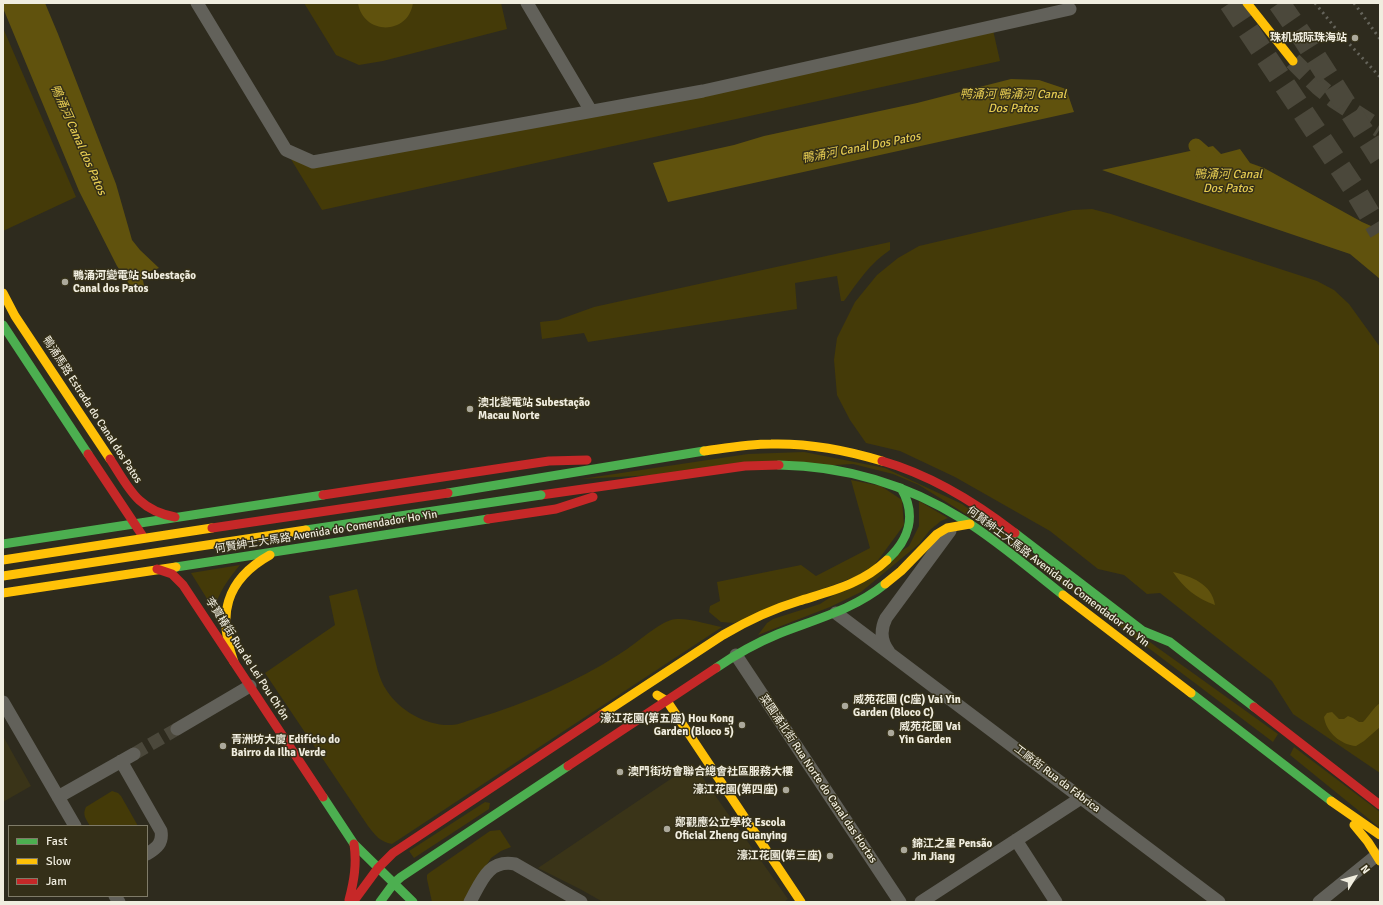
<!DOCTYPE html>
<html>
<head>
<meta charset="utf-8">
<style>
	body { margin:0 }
	#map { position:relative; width:1383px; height:905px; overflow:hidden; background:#2e2b1e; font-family:Signika,sans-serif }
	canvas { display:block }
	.frame { position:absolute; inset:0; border:4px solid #f0eddf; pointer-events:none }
	.legend { position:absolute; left:8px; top:825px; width:140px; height:72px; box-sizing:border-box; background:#342f18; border:1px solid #7f7b68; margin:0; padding:5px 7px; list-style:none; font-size:12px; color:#f0eddf }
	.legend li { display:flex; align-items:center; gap:8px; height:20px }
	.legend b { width:20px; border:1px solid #7f7b68 }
	.north { position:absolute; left:1335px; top:857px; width:40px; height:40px; -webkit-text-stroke:3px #342f18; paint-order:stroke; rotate:53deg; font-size:11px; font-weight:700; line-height:16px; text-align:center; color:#f0eddf }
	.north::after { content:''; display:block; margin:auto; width:14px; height:18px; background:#f0eddf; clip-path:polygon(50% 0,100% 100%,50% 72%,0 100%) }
</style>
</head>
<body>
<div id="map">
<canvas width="1383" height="905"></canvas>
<div class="frame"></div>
<ul class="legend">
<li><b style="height:5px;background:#4caf50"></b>Fast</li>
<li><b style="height:5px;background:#ffc107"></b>Slow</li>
<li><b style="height:5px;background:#c62828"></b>Jam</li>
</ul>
<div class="north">N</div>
</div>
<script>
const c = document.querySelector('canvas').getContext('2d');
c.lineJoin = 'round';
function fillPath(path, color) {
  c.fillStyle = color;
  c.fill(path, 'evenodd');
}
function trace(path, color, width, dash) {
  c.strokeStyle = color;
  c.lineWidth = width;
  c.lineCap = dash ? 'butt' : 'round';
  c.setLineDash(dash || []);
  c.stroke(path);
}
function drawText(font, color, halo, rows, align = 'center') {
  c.font = font + ' Signika,"Noto Sans SC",sans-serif';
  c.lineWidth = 3;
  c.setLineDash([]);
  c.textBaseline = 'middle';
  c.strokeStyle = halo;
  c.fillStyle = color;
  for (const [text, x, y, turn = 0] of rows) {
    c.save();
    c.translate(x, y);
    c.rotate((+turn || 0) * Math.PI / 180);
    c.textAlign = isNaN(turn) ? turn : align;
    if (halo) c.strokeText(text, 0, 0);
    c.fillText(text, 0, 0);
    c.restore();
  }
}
fillPath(new Path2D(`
	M3,736L31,786L3,802Z
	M693,764L788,899L784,902H603L580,889L538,868Z`), '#3a3418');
fillPath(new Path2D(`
	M304,3H501L507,29L383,61L359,65L336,55Z
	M3,28L76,197L3,231Z
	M993,30L1000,61L322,210L289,156L313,167Z
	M1092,209L1111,214L1317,281L1334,290L1349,304L1380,347V773L1293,714L1272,681L1160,593L1147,594L1124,575L1098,569L1050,531L955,477L900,451L866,443L850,420L837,395L834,360L837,338L855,302L877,275L898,258L919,246L1073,210Z
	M890,242V250C870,263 858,282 844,301H841L837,276L795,283L797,309L588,342L584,333L542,339L540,322L558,320L594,307Z
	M804,452L885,468L962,504L1158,648L1278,734L1273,742L996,533L919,485L893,474L853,464L581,479L748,454Z
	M851,480L881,486L902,500L904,525L870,571L734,623L721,622L709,612L710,606L720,601L717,582L801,565L816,576L870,548Z
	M919,501L948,518L941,521L930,530L919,544L861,592L830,607L758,635L767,623L773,619L820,604L909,546L919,526Z
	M240,565C228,579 219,592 214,610L191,573Z
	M357,589C362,608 367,628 372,648C376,662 378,678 387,691C400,711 427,726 451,725C459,725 469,720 477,718C525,704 576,682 618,655C632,647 657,624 671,620C684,616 709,625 722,627L392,844C380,842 375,835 368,826L265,673L335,625L329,596Z
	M1294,747L1380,812V828L1290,755Z
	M112,791L118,793L121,796L138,826H90C86,819 82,815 86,807Z
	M485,802L490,803L489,809L414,858L409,851Z
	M500,830L511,847L501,851L491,858L463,902H432L427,879V875L429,873L490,831Z`), '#443a08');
fillPath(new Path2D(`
	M3,3H45L58,34L116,184L132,240L140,250L159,268L142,274L145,292L137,290L129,284L117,266L79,191L3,8Z
	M358,3H413C408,36 363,35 358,3Z
	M1011,79L1039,80L1066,89L1074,112L668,202L653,163L734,145L764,136L917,103Z
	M1213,146L1221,154L1240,149L1250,163L1264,168L1362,222L1380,230V279L1350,254L1102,170Z
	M1173,572C1191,576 1212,584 1215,605C1196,598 1184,588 1173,572Z
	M1380,703V727L1364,741L1356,746C1341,745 1326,732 1324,717L1327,713L1332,712L1339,719H1344L1348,716L1353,718L1359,722H1363C1369,716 1374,707 1380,703Z`), '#60520d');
trace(new Path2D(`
	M1196,146L1214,162`), '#60520d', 15);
trace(new Path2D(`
	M134,754L177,729`), '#4b483b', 13, [13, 6]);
trace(new Path2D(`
	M1293,61L1318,86L1335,100L1380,129`), '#4b483b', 18, [18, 9]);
trace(new Path2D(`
	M1230,3L1355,190L1380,232
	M1279,3L1302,36L1380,158`), '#4b483b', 22, [22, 11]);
trace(new Path2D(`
	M197,3L286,150L313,162L703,91L1070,9
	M527,3L591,111
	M836,613L1219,902
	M889,652C881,642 880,630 886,618L950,531
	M736,655L900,902
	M3,702L75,826
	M177,729L250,686
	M121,761L161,831C163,843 157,848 147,854
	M58,797L134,754
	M1016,840L1056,902
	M115,896L119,902
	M470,902C481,882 488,859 515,864L581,902
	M921,902L1081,798
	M1319,902L1377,855`), '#62615a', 13);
trace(new Path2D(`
	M3,325L88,454
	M779,465C845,466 908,485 964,520C999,542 1031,570 1063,595
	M448,493L704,451
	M1015,533L1143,631L1170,642L1254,707
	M3,544L323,495
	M887,560C909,540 917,515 901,488
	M176,567L488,519
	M716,668C735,655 756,643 778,634C816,619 853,610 885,584
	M1191,693L1331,801
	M323,797L354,844L413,902
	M380,902L394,883L401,877L568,766`), '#4caf50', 9);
trace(new Path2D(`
	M1247,3L1293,61
	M3,293L15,316L110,459
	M704,451C726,448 748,444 771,444C809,443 846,450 882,461
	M885,584L901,571L937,534L947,528L970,524
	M3,593L176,567
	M1063,595L1191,693
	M234,662C217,616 225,580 270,555
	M657,695L667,701L801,902
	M601,715L723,635C747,621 772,609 799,601C831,591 862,584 887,560
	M1331,801L1380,835
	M1354,825L1368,842L1380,861`), '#ffc107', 9);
trace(new Path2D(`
	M88,454L142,535
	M110,459C129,488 137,510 175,517
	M882,461C931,475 975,502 1015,533
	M323,495L549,461L587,460
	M541,495L745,466L779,465
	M488,519L556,509L593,497
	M157,569L172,574L183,585L323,797
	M1254,707L1380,805
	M568,766L716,668
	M349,900C354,881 357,864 354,844
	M353,902L378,868L393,853L601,715`), '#c62828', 9);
trace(new Path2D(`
	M1315,3L1341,35L1380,77
	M1354,3L1380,39`), '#65645b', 3, [2, 4]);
trace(new Path2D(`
	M306,530L541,495`), '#4caf50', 9);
trace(new Path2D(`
	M3,560L212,528
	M3,576L306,530`), '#ffc107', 9);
trace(new Path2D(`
	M212,528L448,493`), '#c62828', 9);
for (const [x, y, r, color] of [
	[1355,38,4,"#aca99b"],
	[65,282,4,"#aca99b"],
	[470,409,4,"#aca99b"],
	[845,706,4,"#aca99b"],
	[742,725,4,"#aca99b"],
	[891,733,4,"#aca99b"],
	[223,746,4,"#aca99b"],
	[620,772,4,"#aca99b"],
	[786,790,4,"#aca99b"],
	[667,829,4,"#aca99b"],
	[904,850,4,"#aca99b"],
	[830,856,4,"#aca99b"]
]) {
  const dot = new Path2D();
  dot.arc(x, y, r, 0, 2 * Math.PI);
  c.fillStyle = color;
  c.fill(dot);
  trace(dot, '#342f18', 1.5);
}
drawText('bold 11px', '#f0eddf', '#342f18', [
	["珠机城际珠海站",1347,38,"right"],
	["鴨涌河變電站 Subestação",73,276],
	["Canal dos Patos",73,289],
	["澳北變電站 Subestação",478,403],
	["Macau Norte",478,416],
	["威苑花園 (C座) Vai Yin",853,700],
	["Garden (Bloco C)",853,713],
	["濠江花園(第五座) Hou Kong",734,719,"right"],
	["Garden (Bloco 5)",734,732,"right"],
	["威苑花園 Vai",899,727],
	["Yin Garden",899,740],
	["青洲坊大廈 Edifício do",231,740],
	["Bairro da Ilha Verde",231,753],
	["澳門街坊會聯合總會社區服務大樓",628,772],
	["濠江花園(第四座)",778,790,"right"],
	["鄭觀應公立學校 Escola",675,823],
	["Oficial Zheng Guanying",675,836],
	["錦江之星 Pensão",912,844],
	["Jin Jiang",912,857],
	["濠江花園(第三座)",822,856,"right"]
], 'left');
drawText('11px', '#f0eddf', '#342f18', [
	["鴨涌馬路 Estrada do Canal dos Patos",92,410,57],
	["何賢紳士大馬路 Avenida do Comendador Ho Yin",326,532,-9],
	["何賢紳士大馬路 Avenida do Comendador Ho Yin",1058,577,37],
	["李寶椿街 Rua de Lei Pou Ch'ôn",247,659,57],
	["菜園涌北街 Rua Norte do Canal das Hortas",818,779,56],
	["工廠街 Rua da Fábrica",1057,779,37]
]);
drawText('italic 12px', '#e5cb51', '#342f18', [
	["鸭涌河 鴨涌河 Canal",1013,95],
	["Dos Patos",1013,109],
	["鴨涌河 Canal dos Patos",78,140,66],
	["鴨涌河 Canal Dos Patos",861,148,-11],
	["鴨涌河 Canal",1228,175],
	["Dos Patos",1228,189]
]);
</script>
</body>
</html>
